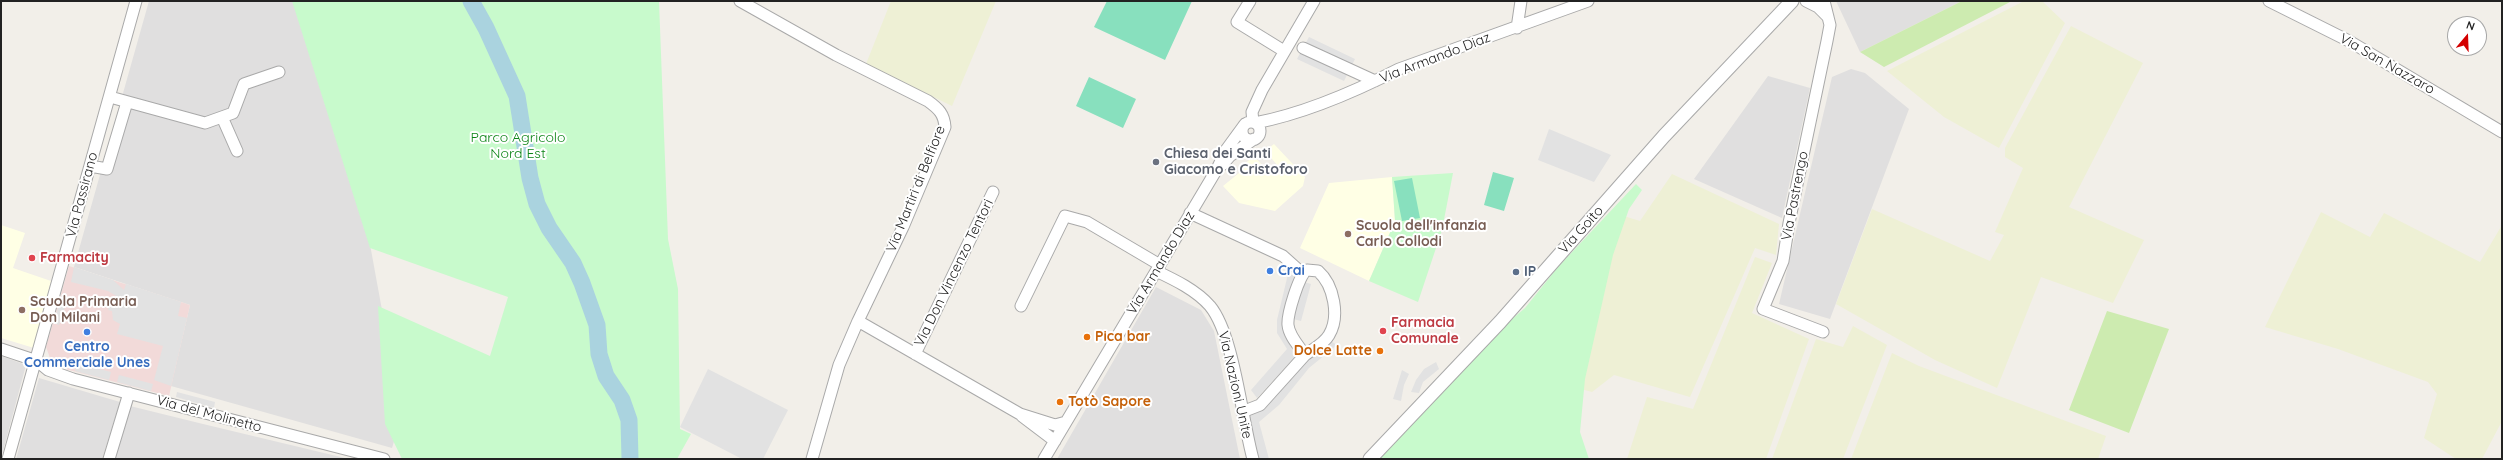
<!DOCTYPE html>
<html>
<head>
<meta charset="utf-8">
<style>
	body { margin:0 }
	#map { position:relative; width:2503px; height:460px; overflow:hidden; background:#f2efe9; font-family:Quicksand,sans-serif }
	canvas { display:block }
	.frame { position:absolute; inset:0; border:2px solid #222; pointer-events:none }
	.north { position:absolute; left:2447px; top:16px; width:40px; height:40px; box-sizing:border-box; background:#fff; border:1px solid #a7a7a7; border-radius:50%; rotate:19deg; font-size:11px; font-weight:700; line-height:16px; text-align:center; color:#222 }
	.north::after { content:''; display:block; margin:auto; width:14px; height:18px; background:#d40000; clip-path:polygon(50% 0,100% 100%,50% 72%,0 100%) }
</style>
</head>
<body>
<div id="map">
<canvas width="2503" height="460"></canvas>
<div class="frame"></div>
<div class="north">N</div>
</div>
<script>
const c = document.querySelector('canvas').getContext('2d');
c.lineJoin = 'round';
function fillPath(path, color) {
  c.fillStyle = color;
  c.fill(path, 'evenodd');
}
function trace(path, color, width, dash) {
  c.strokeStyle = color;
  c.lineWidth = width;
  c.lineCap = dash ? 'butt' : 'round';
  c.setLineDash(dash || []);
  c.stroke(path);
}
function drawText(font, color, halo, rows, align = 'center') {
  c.font = font + ' Quicksand,sans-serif';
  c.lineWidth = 4;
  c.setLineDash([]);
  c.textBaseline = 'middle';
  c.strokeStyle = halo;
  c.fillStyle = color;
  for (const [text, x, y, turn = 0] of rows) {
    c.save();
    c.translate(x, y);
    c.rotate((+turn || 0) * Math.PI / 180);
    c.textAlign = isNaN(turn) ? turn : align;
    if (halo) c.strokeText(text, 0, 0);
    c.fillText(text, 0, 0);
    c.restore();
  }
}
fillPath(new Path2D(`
	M149,1H296L363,206L386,332L423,346L392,448L171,386L190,305L74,267Z
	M1836,1H1962L1860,52Z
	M1851,69L1865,73L1909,109L1830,319L1779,304L1832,77Z
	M1768,76L1810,88L1782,218L1694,179Z
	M1156,287L1201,310L1214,331L1240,459H1057Z
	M1,356L26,365L1,459Z
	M39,378L120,402L102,459H16Z
	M130,406L203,424L349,459H115Z`), '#e0dfdf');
fillPath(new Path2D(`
	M69,266L190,305L169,396L65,369L50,358L46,347Z`), '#f2dad9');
fillPath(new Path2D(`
	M1274,144L1305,177L1303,186L1275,211L1239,203L1223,186L1244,169L1242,166L1254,156L1271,175L1279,167L1265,151Z
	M1392,177L1395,221L1369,281L1300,248L1329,183Z
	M1,225L25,233L13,268L51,281L34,348L1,338Z`), '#ffffe5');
fillPath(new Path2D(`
	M891,1H996L952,106L866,64Z
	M2024,1H2042L2065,23L1999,148L1944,117L1887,71Z
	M2071,26L2143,63L2069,207L2144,240L2113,303L2041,277L1997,388L1935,360L1836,304L1872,209L1990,261L2004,235L1995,232L2023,168L2005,157V148Z
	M1672,174L1779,224L1776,255L1755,248L1690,397L1614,375L1592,392L1581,389L1614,213L1640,221Z
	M2321,212L2370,237L2384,213L2480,262L2502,225V421L2482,459H2456L2424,438L2437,394L2428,382L2338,349L2265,327Z
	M1755,257L1772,263L1752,313L1809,339L1766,459H1627L1647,397L1693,409Z
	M1853,326L1887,345L1843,459H1772L1816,339L1843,347Z
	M1892,353L1919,366L2106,436L2098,459H1851Z`), '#eef0d5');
fillPath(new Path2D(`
	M1962,1L2010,2L1884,67L1860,52Z
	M2107,311L2169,329L2129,433L2069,410Z`), '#cdebb0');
fillPath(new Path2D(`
	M292,1H659L668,239L678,289L680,429L691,434L677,459H402L385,424L378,306L490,356L508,297L370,248Z
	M1453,173L1442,230L1418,302L1369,281L1395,221L1392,177Z
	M1636,184L1642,190L1629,209L1613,255L1585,379L1580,432L1589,459H1379L1505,325L1525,308L1558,267Z`), '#c8facc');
fillPath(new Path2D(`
	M1107,1H1192L1165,60L1094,27Z
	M1089,77L1136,99L1123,128L1076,106Z
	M1493,172L1514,178L1504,211L1484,205Z
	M1412,178L1420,218L1402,221L1394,181Z`), '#88e0be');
fillPath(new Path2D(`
	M1309,37L1355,59L1344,81L1297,59Z
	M1549,129L1611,155L1594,182L1538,160Z
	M74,267L113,280L124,290L126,284L181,302L178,316L187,318L171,386L154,380L163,346L117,334L120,324L113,320L112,311L108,310L112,297L117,300L118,297L108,291L71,282Z
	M1288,274L1296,276L1282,322L1287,336L1296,349L1295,357L1257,398L1251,390L1287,349L1277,333V320Z
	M1304,282L1311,284L1301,321L1293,319Z
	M59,305L65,307L59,325L53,323Z
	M1329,340L1337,345L1309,368L1279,405L1259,422L1269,459H1258L1249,416L1264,406L1302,363Z
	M1436,362L1439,369L1423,382L1419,393L1411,392L1416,380L1424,369Z
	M77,363L111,372L109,380L75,371Z
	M708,369L788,410L763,459H742L680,427Z
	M1402,370L1409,374L1404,385L1401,401L1393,399Z
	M119,375L153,384L151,391L117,382Z
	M177,392L215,402L214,408L176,397Z`), '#e2e2e2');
trace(new Path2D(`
	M471,1L486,28L517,96L530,178L537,204L549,228L573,263L582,283L597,325L599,354L606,376L622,400L629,420L630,459`), '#aad3df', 17);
const minor = new Path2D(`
	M740,1L836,55L928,101C939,109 944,114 945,127L903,227L858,321L839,365L812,459
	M1250,1L1237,22L1284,51
	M1806,1L1818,7L1828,17
	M2269,1L2349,41L2502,132
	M1517,28L1521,1
	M1303,48L1375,81
	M110,97L205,123L233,113L244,84L279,72
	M222,117L237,151
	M1253,122L1252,112L1262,90L1314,1
	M1242 131a9 9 0 1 1 18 0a9 9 0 1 1-18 0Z
	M1255,123C1302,114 1356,91 1399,69L1588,1
	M1222,165L1230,156L1254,139
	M90,166L107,169L127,102
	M1190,213L1283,256L1302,273
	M1307,270L1318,271C1334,285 1340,317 1329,335C1324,344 1313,349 1305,355C1299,346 1289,336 1288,325C1287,315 1299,274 1307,270Z
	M1156,271C1175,280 1196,290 1210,306C1234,335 1242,420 1253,459
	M1021,306L1065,216L1087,222L1160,265
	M858,321L1020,414L1055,425L1066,422
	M1823,332L1763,309L1783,261L1789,223L1827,41L1830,25L1824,1
	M1,349L37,361L48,370L73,379L384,459
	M915,354L993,192
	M1242,412L1260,405L1305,355
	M1022,416L1055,441
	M8,459L136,1
	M109,459L129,393
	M1044,459L1217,169L1226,150L1245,124`);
const tertiary = new Path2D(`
	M1370,459L1500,322L1664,136L1792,1`);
trace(minor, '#a9a9a9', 13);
trace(tertiary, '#a9a9a9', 15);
trace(minor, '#fff', 11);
trace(tertiary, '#fff', 13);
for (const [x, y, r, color] of [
	[1156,162,4,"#6b7280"],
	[1348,234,4,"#8d6e63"],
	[32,258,4,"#e0444e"],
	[1270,271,4,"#3f7fe0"],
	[1516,272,4,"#5c6f8a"],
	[22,310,4,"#8d6e63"],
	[1383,331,4,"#e0444e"],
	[87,332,4,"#3f7fe0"],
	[1087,337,4,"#e8710a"],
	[1380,351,4,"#e8710a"],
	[1060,402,4,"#e8710a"]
]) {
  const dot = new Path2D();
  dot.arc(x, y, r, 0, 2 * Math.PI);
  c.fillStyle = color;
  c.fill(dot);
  trace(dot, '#fff', 1.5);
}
drawText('14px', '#222', '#fff', [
	["Via Armando Diaz",1435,58,-21],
	["Via San Nazzaro",2387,64,30],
	["Via Martiri di Belfiore",916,189,-68],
	["Via Passirano",82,195,-75],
	["Via Pastrengo",1795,196,-79],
	["Via Goito",1581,230,-48],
	["Via Armando Diaz",1161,263,-59],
	["Via Don Vincenzo Tentori",954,273,-64],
	["Via Nazioni Unite",1235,385,77],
	["Via del Molinetto",209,414,15]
]);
drawText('14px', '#0c8416', '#fff', [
	["Parco Agricolo",518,138],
	["Nord Est",518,154]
]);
drawText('bold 14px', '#5b616d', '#fff', [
	["Chiesa dei Santi",1164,154],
	["Giacomo e Cristoforo",1164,170]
], 'left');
drawText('bold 14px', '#785e54', '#fff', [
	["Scuola dell'infanzia",1356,226],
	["Carlo Collodi",1356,242],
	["Scuola Primaria",30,302],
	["Don Milani",30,318]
], 'left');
drawText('bold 14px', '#be3a42', '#fff', [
	["Farmacity",40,258],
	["Farmacia",1391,323],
	["Comunale",1391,339]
], 'left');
drawText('bold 14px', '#366cbe', '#fff', [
	["Crai",1278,271],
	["Centro",87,347,"center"],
	["Commerciale Unes",87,363,"center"]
], 'left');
drawText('bold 14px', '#4e5e75', '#fff', [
	["IP",1524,272]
], 'left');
drawText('bold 14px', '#c56008', '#fff', [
	["Pica bar",1095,337],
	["Dolce Latte",1372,351,"right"],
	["Totò Sapore",1068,402]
], 'left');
</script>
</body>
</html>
